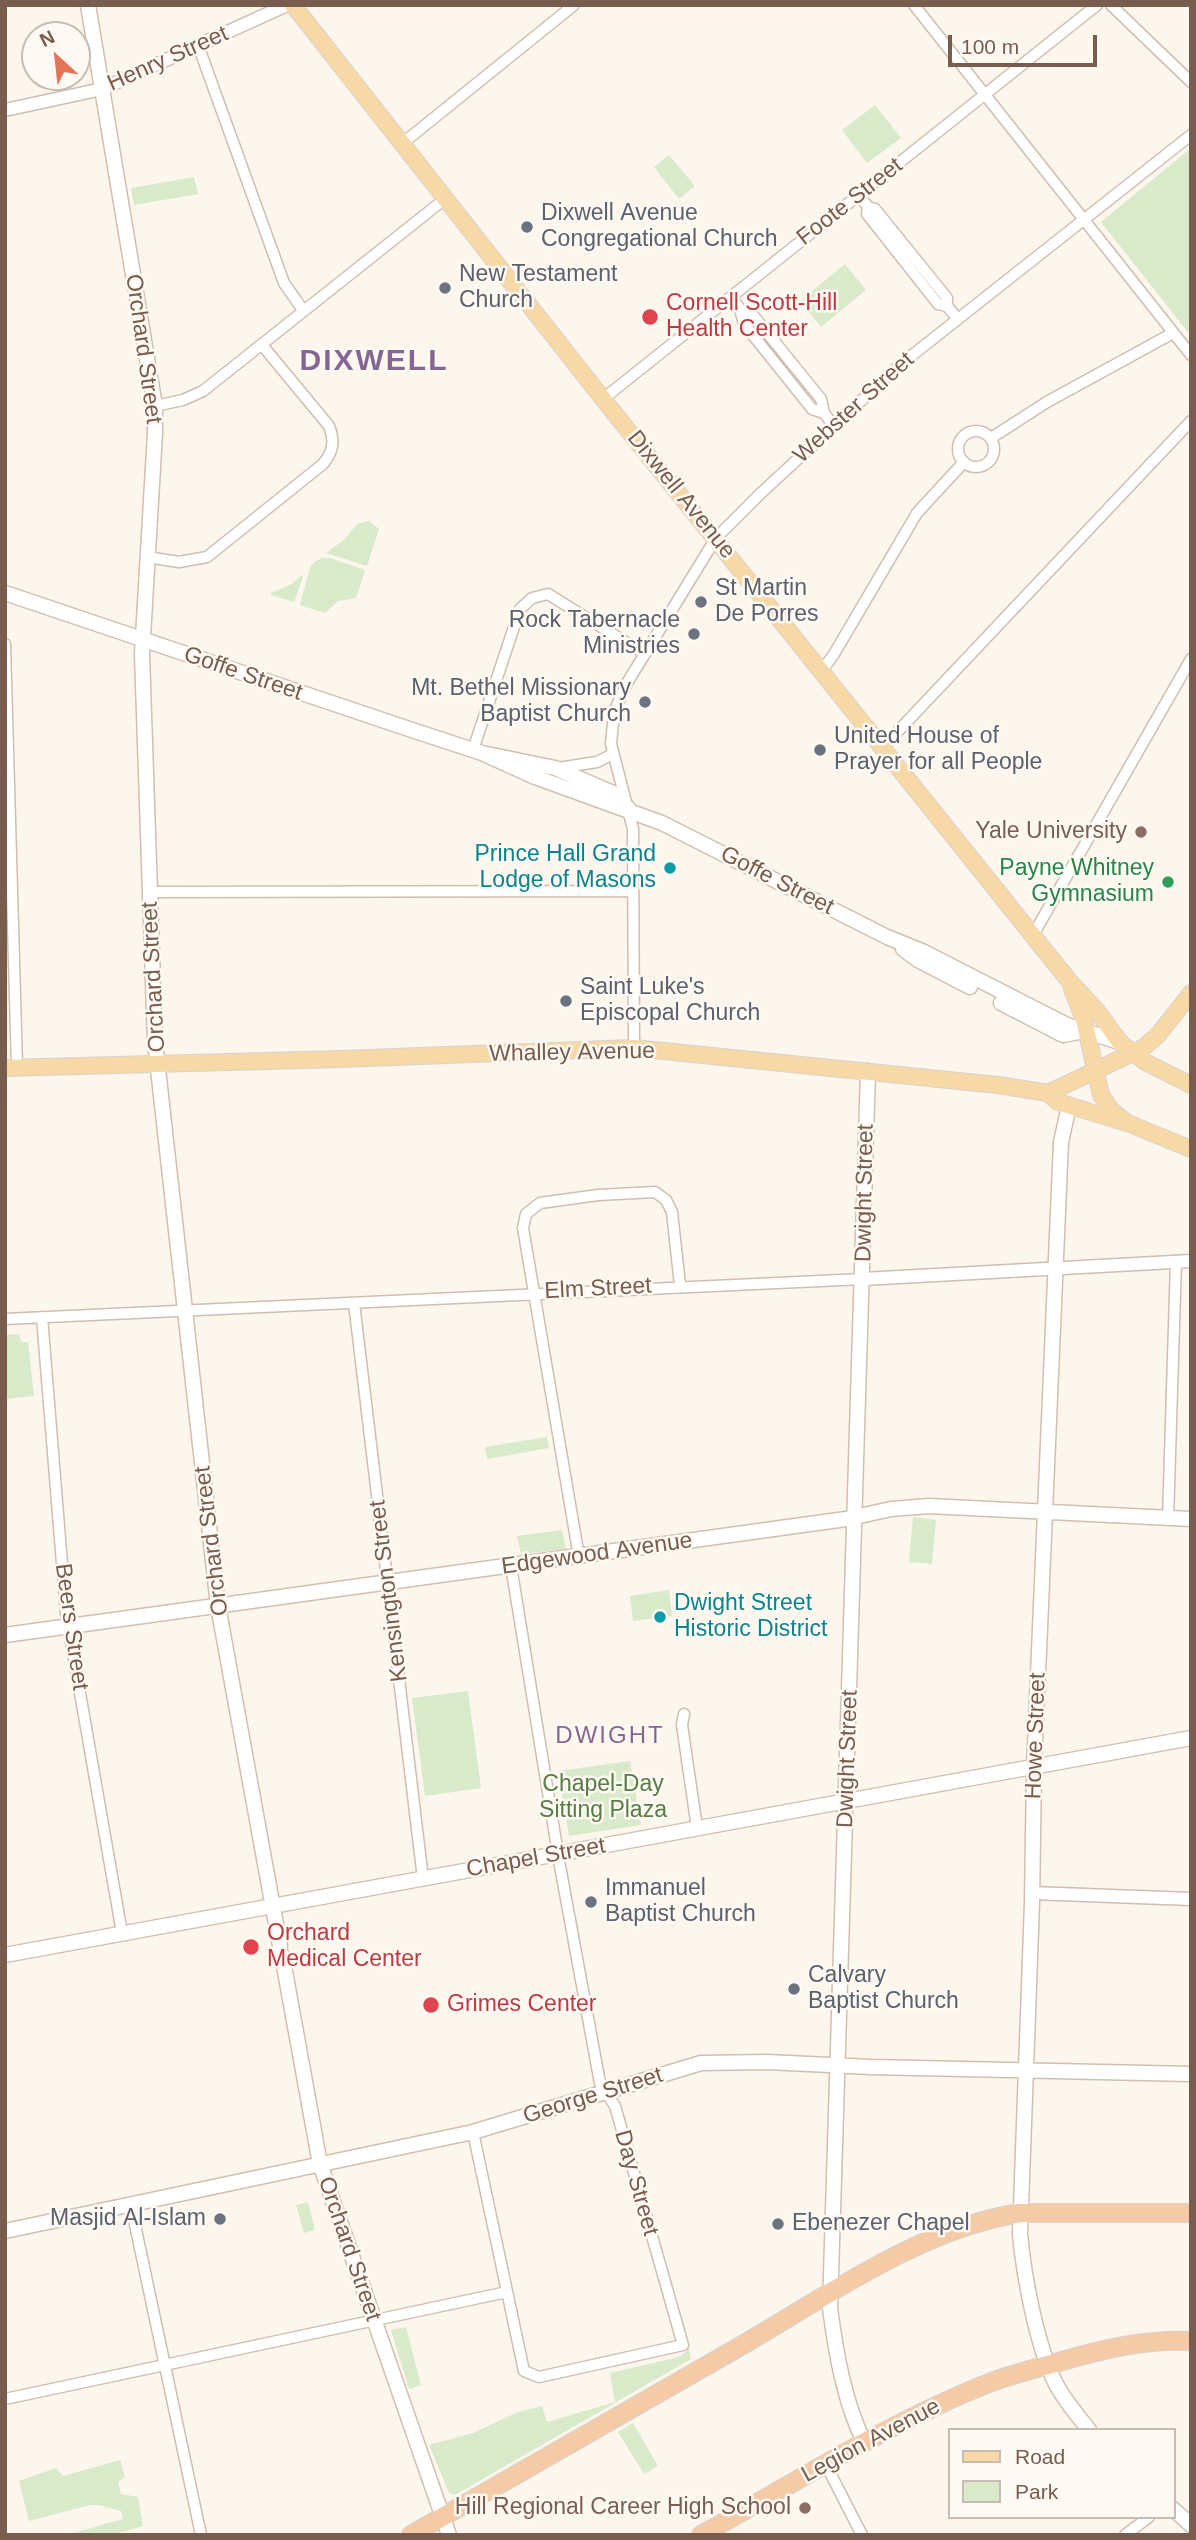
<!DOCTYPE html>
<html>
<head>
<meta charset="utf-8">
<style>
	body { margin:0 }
	#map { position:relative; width:1196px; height:2540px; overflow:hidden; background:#fcf6ec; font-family:Helvetica,sans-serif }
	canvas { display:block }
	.frame { position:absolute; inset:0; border:7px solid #785d4f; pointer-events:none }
	.legend { position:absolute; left:948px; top:2428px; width:228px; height:91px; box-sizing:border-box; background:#fefaf3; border:2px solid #c8bbb1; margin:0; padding:9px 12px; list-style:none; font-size:21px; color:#785d4f }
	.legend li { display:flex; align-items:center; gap:14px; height:35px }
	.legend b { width:35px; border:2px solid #c8bbb1 }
	.north { position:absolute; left:21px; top:21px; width:70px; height:70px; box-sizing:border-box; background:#fefaf3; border:2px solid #c8bbb1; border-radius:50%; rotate:333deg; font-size:19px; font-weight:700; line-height:28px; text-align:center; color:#785d4f }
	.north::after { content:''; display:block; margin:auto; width:24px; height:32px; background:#e07557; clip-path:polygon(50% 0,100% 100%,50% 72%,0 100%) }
	.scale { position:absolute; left:948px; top:35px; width:149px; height:32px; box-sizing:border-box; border:4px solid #785d4f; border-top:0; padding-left:9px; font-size:21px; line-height:24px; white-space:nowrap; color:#785d4f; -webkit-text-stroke:5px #fefaf3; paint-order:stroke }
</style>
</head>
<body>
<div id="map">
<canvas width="1196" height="2540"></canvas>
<div class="frame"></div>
<ul class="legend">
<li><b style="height:9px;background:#f7d9a8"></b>Road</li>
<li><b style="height:19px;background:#d8eaca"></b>Park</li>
</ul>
<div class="north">N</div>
<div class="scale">100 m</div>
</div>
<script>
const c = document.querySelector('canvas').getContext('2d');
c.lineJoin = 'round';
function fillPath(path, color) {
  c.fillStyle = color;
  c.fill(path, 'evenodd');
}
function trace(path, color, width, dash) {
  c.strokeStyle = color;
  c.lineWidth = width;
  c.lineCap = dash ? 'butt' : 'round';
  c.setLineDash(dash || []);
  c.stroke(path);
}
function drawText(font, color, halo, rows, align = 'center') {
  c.font = font + ' Helvetica,sans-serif';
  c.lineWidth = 5;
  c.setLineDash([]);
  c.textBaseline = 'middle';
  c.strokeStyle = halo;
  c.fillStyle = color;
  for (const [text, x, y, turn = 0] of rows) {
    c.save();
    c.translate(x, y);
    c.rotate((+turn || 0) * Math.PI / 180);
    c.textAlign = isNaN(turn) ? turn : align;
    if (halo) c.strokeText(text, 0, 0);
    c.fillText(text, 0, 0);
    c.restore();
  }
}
fillPath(new Path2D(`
	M875,105L901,138L867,163L842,130Z
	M1191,148V336L1101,222Z
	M669,155L695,186L679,199L654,167Z
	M194,177L198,194L134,205L131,188Z
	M845,264L866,290L821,327L800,301Z
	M369,521L379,529L367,566L326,553L345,539L357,524Z
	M322,558H330L365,570L356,598L338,601L325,613L300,605L310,567L314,562Z
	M302,575L303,577L294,602L271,595V593L290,585Z
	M19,1334L21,1342H28L34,1396L5,1399V1335Z
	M547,1437L549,1448L487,1459L485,1447Z
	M913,1517L936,1520L932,1564L909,1562Z
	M562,1530L566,1549L521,1554L517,1536Z
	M669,1590L672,1616L633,1621L630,1596Z
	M468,1691L481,1788L425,1796L412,1698Z
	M630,1761L641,1825L569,1836L558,1771Z
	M308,2202L315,2230L304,2233L296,2205Z
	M406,2327L421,2385L409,2389L391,2330Z
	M689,2348L691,2359L455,2495L449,2493L429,2445L473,2433L518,2412L542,2406L547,2422L615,2402L610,2373L675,2358L682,2355Z
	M633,2423L658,2466L644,2474L618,2432Z
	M120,2460L125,2477L118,2482L121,2494L138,2497L143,2526L112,2535H66L123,2519L121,2511L99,2505H90L29,2521L19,2481L56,2468L63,2476Z`), '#d8eaca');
const minor = new Path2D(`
	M914,5L1191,355
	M1111,5L1191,82
	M198,45L284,283L303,310
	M403,143L574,5
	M859,195L868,207L867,214L938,304L947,306L957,318
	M868,207L875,209L947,298V306
	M731,297L740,309L744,324L812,409L824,413L834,426
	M740,309L752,314L821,399L824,413
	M603,399L1097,5
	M155,406L183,400L203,391L446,198
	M958 449a18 18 0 1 1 36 0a18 18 0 1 1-36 0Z
	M991,438L1047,402L1173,333
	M147,557L179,562L207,557L323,464C333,452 335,441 329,426L262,345
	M5,644L17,1067
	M821,672L834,654L917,513L964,462
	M883,747L1191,421
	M473,750L520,609L532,598L548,594L645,654
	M558,768L597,762L613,754
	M149,892L633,891
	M1033,935L1191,659
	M634,1048L633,829L611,744L614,712L627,683L716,538L761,493L901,364L1191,135
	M354,1303L423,1879
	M42,1317L66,1613L122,1933
	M5,1319L863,1279
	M1168,1519L1176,1261
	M579,1557L523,1228L526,1214L540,1203L598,1195L655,1192L666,1200L672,1212L680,1285
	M684,1714L682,1725L697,1828
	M473,2132L524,2371L539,2377L683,2345L615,2106L600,2083L560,1866L511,1566
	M131,2206L201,2535
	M5,2399L507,2292
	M826,2465L862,2535
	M1125,2535L1149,2517`);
const tertiary = new Path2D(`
	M5,110L102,89L287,5
	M863,1279L1191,1261
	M1032,1893L1191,1899`);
const secondary = new Path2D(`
	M88,5L155,406V433L142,654L155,1042L218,1606L280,1946
	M5,593L409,729L482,753L555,768L613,793L629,809
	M482,753L535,777L662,823L887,937L924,952L1067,1025L1122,1043
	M903,949L918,960L970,987
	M1001,1003L1063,1035L1084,1031
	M1069,1106L1061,1142L1034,1767L1032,1903L1020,2234C1024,2277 1037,2348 1057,2386C1066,2402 1078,2416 1089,2430
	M5,1635L846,1519L891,1509L929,1506L1191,1519
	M5,1955L1191,1738
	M282,1955L320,2164L449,2535
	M5,2231L473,2132L701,2063L767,2062L871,2067L1191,2074
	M864,2442C844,2401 836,2353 830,2308L868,1071
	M1173,2509L1191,2525`);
const primary = new Path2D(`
	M293,5L603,399L1070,982L1098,1012L1119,1041
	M1072,989L1084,1020L1101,1095L1111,1110L1125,1121
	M1126,1047L1145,1062L1191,1085
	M5,1068L340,1059L634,1048L998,1085L1042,1092L1048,1093L1058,1102L1130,1124L1191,1149
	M1048,1093L1143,1048L1158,1035L1191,993`);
const trunk = new Path2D(`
	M411,2535C520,2472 630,2410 739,2347C824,2298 921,2228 1020,2213H1191
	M701,2535C796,2482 888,2423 989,2383C1010,2375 1033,2369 1055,2363C1099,2350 1144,2339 1191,2341`);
trace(minor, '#cfbeb1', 13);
trace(tertiary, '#cfbeb1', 15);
trace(secondary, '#d2bfaf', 17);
trace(primary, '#d9d2ce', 18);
trace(trunk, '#d9d2ce', 20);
trace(minor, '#fff', 10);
trace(tertiary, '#fff', 12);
trace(secondary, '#fff', 14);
trace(primary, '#f7d9a8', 16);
trace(trunk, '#f5caa7', 18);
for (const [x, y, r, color] of [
	[527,227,7,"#6b7280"],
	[445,288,7,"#6b7280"],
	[650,317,9,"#e0444e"],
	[701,602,7,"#6b7280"],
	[694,634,7,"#6b7280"],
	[645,702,7,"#6b7280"],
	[820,750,7,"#6b7280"],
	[1141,832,7,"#8d6e63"],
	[670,868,7,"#0f9aa8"],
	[1168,882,7,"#2e9e5b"],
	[566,1001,7,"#6b7280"],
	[660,1617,7,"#0f9aa8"],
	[591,1902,7,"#6b7280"],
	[251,1947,9,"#e0444e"],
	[794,1989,7,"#6b7280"],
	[431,2005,9,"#e0444e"],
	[220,2219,7,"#6b7280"],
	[778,2224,7,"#6b7280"],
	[805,2508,7,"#8d6e63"]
]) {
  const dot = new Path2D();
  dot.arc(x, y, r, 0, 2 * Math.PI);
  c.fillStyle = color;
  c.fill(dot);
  trace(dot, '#fefaf3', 2.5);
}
drawText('23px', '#785d4f', '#fefaf3', [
	["Henry Street",168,59,-24],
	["Foote Street",850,202,-38],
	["Orchard Street",143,349,82],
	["Webster Street",854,408,-42],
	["Dixwell Avenue",681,495,51],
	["Goffe Street",243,674,19],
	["Goffe Street",777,881,27],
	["Orchard Street",154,977,-93],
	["Whalley Avenue",572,1053,-1],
	["Dwight Street",865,1193,-89],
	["Elm Street",598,1289,-3],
	["Orchard Street",212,1541,-97],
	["Edgewood Avenue",597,1554,-8],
	["Kensington Street",389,1591,-97],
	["Beers Street",71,1627,82],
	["Howe Street",1036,1736,-88],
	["Dwight Street",848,1759,-88],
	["Chapel Street",536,1858,-10],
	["George Street",593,2096,-17],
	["Day Street",636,2183,74],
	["Orchard Street",349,2249,71],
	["Legion Avenue",871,2441,-28]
]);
drawText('23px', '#5b616d', '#fefaf3', [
	["Dixwell Avenue",541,214],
	["Congregational Church",541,240],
	["New Testament",459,275],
	["Church",459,301],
	["St Martin",715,589],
	["De Porres",715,615],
	["Rock Tabernacle",680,621,"right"],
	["Ministries",680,647,"right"],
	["Mt. Bethel Missionary",631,689,"right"],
	["Baptist Church",631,715,"right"],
	["United House of",834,737],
	["Prayer for all People",834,763],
	["Saint Luke's",580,988],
	["Episcopal Church",580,1014],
	["Immanuel",605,1889],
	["Baptist Church",605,1915],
	["Calvary",808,1976],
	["Baptist Church",808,2002],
	["Masjid Al-Islam",206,2219,"right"],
	["Ebenezer Chapel",792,2224]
], 'left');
drawText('23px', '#be3a42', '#fefaf3', [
	["Cornell Scott-Hill",666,304],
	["Health Center",666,330],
	["Orchard",267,1934],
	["Medical Center",267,1960],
	["Grimes Center",447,2005]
], 'left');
drawText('23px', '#785e54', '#fefaf3', [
	["Yale University",1127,832],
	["Hill Regional Career High School",791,2508]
], 'right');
drawText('23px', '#0d838f', '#fefaf3', [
	["Prince Hall Grand",656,855],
	["Lodge of Masons",656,881],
	["Dwight Street",674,1604,"left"],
	["Historic District",674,1630,"left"]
], 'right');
drawText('23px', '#27864d', '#fefaf3', [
	["Payne Whitney",1154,869],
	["Gymnasium",1154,895]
], 'right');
drawText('23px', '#577d47', '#fefaf3', [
	["Chapel-Day",603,1785],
	["Sitting Plaza",603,1811]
]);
c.letterSpacing = '2px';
drawText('24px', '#846793', '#fefaf3', [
	["DWIGHT",610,1736]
]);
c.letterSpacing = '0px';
c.letterSpacing = '2px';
drawText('bold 30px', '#846793', '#fefaf3', [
	["DIXWELL",374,362]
]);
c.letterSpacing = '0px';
</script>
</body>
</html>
